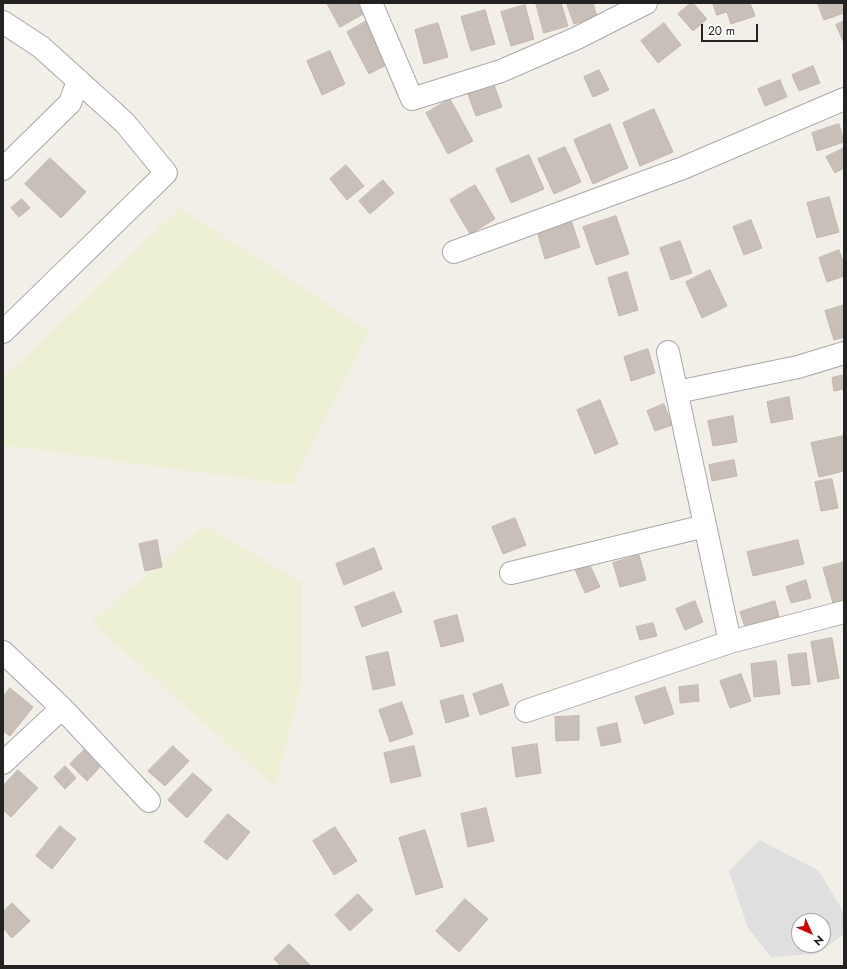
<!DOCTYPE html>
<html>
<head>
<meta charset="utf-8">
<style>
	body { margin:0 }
	#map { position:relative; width:847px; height:969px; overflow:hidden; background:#f2efe9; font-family:Jost,sans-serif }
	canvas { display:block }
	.frame { position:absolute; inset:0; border:4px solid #222; pointer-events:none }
	.north { position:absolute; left:791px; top:913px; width:40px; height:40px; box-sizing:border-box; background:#fff; border:1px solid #a7a7a7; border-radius:50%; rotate:135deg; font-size:11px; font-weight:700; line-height:16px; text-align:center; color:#222 }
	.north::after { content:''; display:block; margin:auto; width:14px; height:18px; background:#d40000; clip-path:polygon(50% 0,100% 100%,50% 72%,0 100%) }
	.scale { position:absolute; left:701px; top:24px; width:57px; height:18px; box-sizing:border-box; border:2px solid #222; border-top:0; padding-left:5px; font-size:12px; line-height:14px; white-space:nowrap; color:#222; -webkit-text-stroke:3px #fff; paint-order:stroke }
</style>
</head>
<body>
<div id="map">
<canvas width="847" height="969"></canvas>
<div class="frame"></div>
<div class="north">N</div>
<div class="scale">20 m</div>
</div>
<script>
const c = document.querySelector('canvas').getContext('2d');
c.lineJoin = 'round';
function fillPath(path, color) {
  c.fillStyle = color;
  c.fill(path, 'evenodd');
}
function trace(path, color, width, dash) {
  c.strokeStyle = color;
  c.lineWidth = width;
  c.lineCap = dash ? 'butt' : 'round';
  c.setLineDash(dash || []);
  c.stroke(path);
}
fillPath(new Path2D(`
	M760,840L819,871L844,913V934L817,954L771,957L748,928L729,871ZM799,921H823V945H799Z`), '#e0dfdf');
fillPath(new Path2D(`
	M179,207L370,331L292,485L3,445V379Z
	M204,525L302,582V683L275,787L91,622Z`), '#eef0d5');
const building = new Path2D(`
	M327,3H360L365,13L340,27Z
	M536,3H561L568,26L544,33Z
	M567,3H593L597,17L574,24Z
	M691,3H693L707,19L693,31L678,14Z
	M713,3H750L755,16L731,24L727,12L717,15Z
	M818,3H844V13L824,20Z
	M525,5L534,39L511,46L501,12Z
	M485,10L495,44L471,51L461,17Z
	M370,19L392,62L369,74L347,32Z
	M844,21V43L836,25Z
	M438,23L448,57L424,64L415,30Z
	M664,23L681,45L658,63L641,41Z
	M330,51L345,84L322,95L307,61Z
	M813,66L820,83L799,91L792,75Z
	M599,70L609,90L593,97L584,77Z
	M492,79L502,107L476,116L466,89Z
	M780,80L787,97L765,106L758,89Z
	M450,99L473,141L448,154L426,113Z
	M654,109L673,152L640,166L623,123Z
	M610,124L628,168L593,184L574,140Z
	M839,124L844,142L817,151L812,133Z
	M565,147L581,182L554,194L538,159Z
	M844,148V168L835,173L826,157Z
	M529,155L544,189L511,203L496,169Z
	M50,158L86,192L61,218L25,184Z
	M346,165L364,186L347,200L330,179Z
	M383,180L394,193L370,214L359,201Z
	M475,185L495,219L470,234L450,200Z
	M829,197L839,232L817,238L807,203Z
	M22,199L30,208L19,217L11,208Z
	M616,216L629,254L596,265L583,227Z
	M571,220L580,247L545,259L537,231Z
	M751,220L762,248L744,255L733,227Z
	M680,241L692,273L671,280L660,248Z
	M839,250L844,265V276L827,282L819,258Z
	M710,270L727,306L702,318L686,282Z
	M627,272L638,310L619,316L608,278Z
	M844,305V337L834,340L825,311Z
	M648,349L655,373L631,381L624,357Z
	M844,375V389L834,391L832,378Z
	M789,397L793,419L771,423L767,402Z
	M600,400L618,444L595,454L577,410Z
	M664,404L672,425L655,431L647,411Z
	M733,416L737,442L713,446L708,421Z
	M844,436V471L819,477L811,443Z
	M734,460L737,476L712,481L709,465Z
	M832,479L838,508L821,511L815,482Z
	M515,518L526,545L503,554L492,527Z
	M157,540L162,567L145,571L139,544Z
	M798,540L804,564L753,576L747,552Z
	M374,548L382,569L344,585L336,564Z
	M639,555L646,580L620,587L613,563Z
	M588,561L600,587L585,593L574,567Z
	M844,562V600L833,603L823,568Z
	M806,580L811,598L791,603L786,587Z
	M394,592L402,612L362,627L355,607Z
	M695,601L703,622L685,630L676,609Z
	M775,601L779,617L745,627L740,612Z
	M457,615L464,641L441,647L434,621Z
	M653,623L657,636L640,640L636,627Z
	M832,638L839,678L818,682L811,642Z
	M388,652L395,685L373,690L366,657Z
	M806,653L810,684L792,686L788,655Z
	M776,661L780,694L754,697L751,664Z
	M741,674L751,701L730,708L720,681Z
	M502,684L509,705L480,715L473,694Z
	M698,685L699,701L680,703L679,687Z
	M665,687L674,714L644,724L635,697Z
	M10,688L33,707L10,736L3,731V697Z
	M463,695L469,716L446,723L440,701Z
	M402,702L413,734L390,742L379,710Z
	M579,716V740L556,741L555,717Z
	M617,723L621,742L601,746L597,728Z
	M537,744L541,773L516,777L512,748Z
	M173,746L189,761L165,786L148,771Z
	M414,746L421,776L391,783L384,753Z
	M84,750L100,767L87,781L70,764Z
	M65,766L76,778L65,789L54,777Z
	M18,770L38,788L11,817L3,810V786Z
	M193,773L212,790L187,818L168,800Z
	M486,808L494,841L468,847L461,814Z
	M228,814L250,832L227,860L204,842Z
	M60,826L76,839L52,869L36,856Z
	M335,827L357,861L334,875L313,841Z
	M425,830L443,887L416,895L399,838Z
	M358,894L373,910L350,931L335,915Z
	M465,899L488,919L459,952L436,931Z
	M12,903L30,921L12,938L3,928V912Z
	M289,944L311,966H281L274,959Z`);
fillPath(building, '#c7bfb8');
trace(building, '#c4b6ab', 1);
const minor = new Path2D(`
	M371,3L412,99L501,71L577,38L646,3
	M3,22L41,47L125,123L166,173L3,332
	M3,169L70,103L78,81
	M454,252L683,168L844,99
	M668,352L730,642
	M677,392L798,367L844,353
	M511,573L705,526
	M3,652L62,708L3,763
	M62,708L149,801
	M526,711L730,642L844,612`);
trace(minor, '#a9a9a9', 24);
trace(minor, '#fff', 22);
</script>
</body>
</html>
